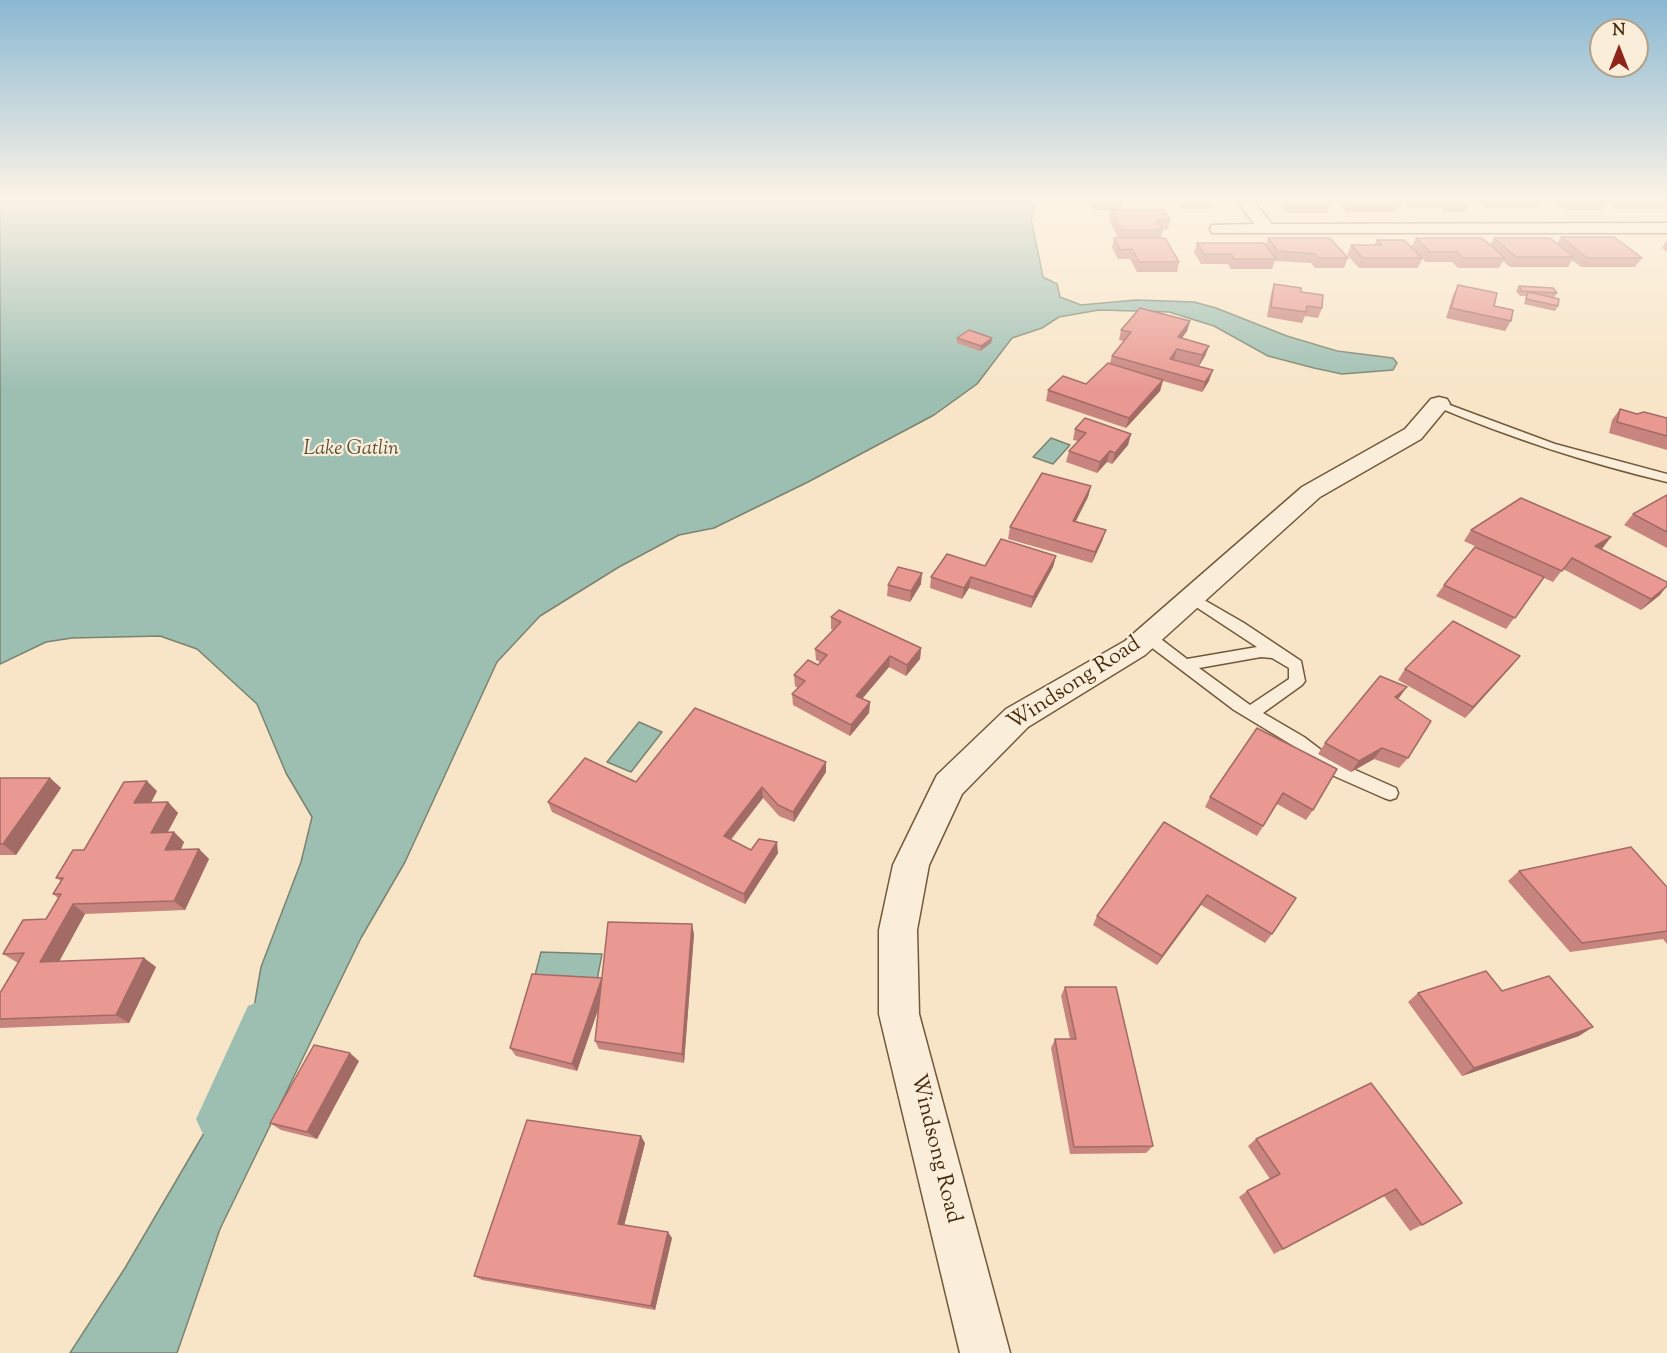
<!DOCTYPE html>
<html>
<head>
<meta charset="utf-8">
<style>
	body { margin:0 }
	#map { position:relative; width:1667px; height:1353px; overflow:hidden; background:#f8e5c7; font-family:"Sorts Mill Goudy",serif }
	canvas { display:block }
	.north { position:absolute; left:1589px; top:18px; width:60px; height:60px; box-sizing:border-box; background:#faeedb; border:2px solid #b2a088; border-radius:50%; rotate:0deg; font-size:16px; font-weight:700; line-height:24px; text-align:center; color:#462a0c }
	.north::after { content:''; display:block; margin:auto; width:21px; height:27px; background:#8f2418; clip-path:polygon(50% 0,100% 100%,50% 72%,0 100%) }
</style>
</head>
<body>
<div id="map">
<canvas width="1667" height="1353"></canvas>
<div class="north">N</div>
</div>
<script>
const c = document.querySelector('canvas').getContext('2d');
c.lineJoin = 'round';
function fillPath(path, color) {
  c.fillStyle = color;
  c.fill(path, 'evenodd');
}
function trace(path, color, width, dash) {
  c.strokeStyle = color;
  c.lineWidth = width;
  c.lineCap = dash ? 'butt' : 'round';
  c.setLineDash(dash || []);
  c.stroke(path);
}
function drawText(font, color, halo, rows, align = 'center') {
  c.font = font + ' "Sorts Mill Goudy",serif';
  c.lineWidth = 4.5;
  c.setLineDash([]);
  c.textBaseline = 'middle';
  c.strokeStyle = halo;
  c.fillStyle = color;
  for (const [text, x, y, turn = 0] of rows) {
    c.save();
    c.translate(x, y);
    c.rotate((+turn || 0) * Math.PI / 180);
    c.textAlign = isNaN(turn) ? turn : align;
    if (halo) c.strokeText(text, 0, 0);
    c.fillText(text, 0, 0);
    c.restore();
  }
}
const water = new Path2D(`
	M0,200H1034V209L1031,219L1043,277L1057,284L1060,297L1081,305L1136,300L1194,302L1216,308L1287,336L1337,351L1393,358L1397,363L1393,370L1342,374L1314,368L1268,356L1214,326L1169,312L1099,310L1059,317L1042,328L1012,338L977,384L934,415L808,482L714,528L679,535L619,567L540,616L497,662L405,862L361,938L220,1229L177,1353H70L125,1268L244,1065L261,967L301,862L312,817L286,773L257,704L197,649L160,636L72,638L46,642L0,664Z
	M1051,438L1070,445L1053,464L1033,457Z
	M639,722L662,732L631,772L607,762Z
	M541,952L602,954L597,980L534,979Z`);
fillPath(water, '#9dbfb2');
trace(water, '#7a8370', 1.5);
fillPath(new Path2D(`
	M262,1000L276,1006L282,1020L233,1134L218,1141L203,1134L196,1119L248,1006Z`), '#9dbfb2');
const lane = new Path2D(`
	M1439,401L1555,444L1667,474V482C1587,463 1511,438 1435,406L1434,404Z
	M1192,593L1244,623L1301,661L1305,681L1302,685L1263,713L1304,737L1337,762L1396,788L1398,793L1396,798L1390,800L1384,798L1325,772L1292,745L1234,710L1143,641L1141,637L1143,633H1153L1187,659L1257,647L1187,601L1185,598ZM1261,657L1272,658L1289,668V679L1250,705L1199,668Z`);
const street = new Path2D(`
	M1236,200H1253L1272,224L1667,223V233H1212L1210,229L1212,225L1254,224Z
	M1439,397L1447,399L1450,404L1421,439L1320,497L1145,655L1028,727L962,794L929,865L917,930L919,1014L1010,1353H960L879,1014V930L893,865L932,785L937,775L1006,709L1125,641L1302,487L1405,429L1431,399Z`);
trace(lane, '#72593b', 3);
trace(street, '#72593b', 3);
fillPath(lane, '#faeedb');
fillPath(street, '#faeedb');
fillPath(new Path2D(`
	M1087,200H1131L1130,202H1123L1121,210L1170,220L1168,229H1162L1163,230L1161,238L1179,262L1177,272H1137L1130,259H1118L1112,248L1114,238H1118L1109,219L1111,210H1092Z
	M1177,200H1211L1209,209H1182Z
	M1276,200H1328L1331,204L1327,213H1287Z
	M1335,200H1399L1401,203L1397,212H1346Z
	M1401,200H1467L1469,202L1465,212H1445L1441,208H1410Z
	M1475,200H1540L1535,208H1485Z
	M1551,200H1667V207L1665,209H1617L1608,203L1603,210H1565Z
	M1561,237L1642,258L1635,267H1581L1572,260L1568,267H1510L1503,261L1499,268H1458L1452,262H1426L1422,259L1418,268H1359L1347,255L1351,245H1374L1377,240L1411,247L1416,238L1490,245L1494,238L1557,244Z
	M1268,238L1348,258L1344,268H1315L1311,263L1275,261L1272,269H1231L1228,264H1201L1194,252L1197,243L1266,245Z
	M1667,240V252L1662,248Z
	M1274,284L1301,292L1322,308L1318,318L1305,316L1302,323L1267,317L1271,294Z
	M1458,285L1494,306L1511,321L1505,331L1446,318L1453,295Z
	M1519,286L1557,293L1554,298L1558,306L1555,311L1524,304L1526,296H1520L1516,291Z
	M1190,321L1187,331L1182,338L1209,346L1205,356L1199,366L1174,360L1209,381L1202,392L1163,381L1160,391L1126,428L1046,401L1048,390L1086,384L1110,363L1112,356L1124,341L1119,340L1121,330Z
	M957,338H992L991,343L980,351L957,343Z
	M1620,409L1637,414L1667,418V450L1609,433L1612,420Z
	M1075,429L1131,434L1128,445L1112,464L1107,462L1097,473L1066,462L1069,451L1078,441L1073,440Z
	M1091,486L1088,497L1076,521L1106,530L1102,541L1092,563L1008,539L1010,527Z
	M1667,495V548L1624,525L1633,514Z
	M1471,530L1611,537L1601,549L1660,595L1641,610L1563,569L1553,582L1544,578L1506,629L1436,596L1444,585L1531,572L1464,541Z
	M1056,556L1053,567L1031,608L969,588L962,599L930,588L931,577L985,566Z
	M921,584L910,602L887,596L888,585Z
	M831,617L921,648L920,659L906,676L889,667L862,699L870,702L869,713L850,736L793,705L792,694L798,688L795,686L794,675L818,665L820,662L816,660L815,649L834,630L831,629Z
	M1520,656L1465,718L1398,680L1405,669Z
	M1399,698L1398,699L1408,758L1399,768L1374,759L1351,772L1318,754L1325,743Z
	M1257,728L1313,810L1306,820L1277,804L1257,836L1205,807L1210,797Z
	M826,772L794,822L779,816L763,798L731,840L751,850L778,853L745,904L552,812L548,802L636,782Z
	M0,778H50L61,788L16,855H0Z
	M157,791L151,803L168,802L178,813L167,832H174L184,842L181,850L199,849L209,859L185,910L85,914L59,961L144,958L156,967L129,1023L0,1028V993L18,963L3,954L46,919L58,898L53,894L61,881L56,878L84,850Z
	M1164,822L1272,934L1265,943L1201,905L1157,965L1093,925L1097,916Z
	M1519,871L1667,887V944L1663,939L1570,952L1508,881Z
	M694,934L684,1063L599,1049L595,1041L598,1009L577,1071L516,1056L510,1048Z
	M1065,987L1153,1146L1146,1153L1070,1154L1051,1048L1055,1039H1070L1061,996Z
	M1502,991L1579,1036L1462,1076L1408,1002L1418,993Z
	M359,1061L317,1139L281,1130L270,1123Z
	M1371,1083L1422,1225L1410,1231L1384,1196L1274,1254L1239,1197L1247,1191L1270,1179L1248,1146L1256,1139Z
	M645,1143L624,1225L672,1238L655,1310L482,1280L474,1276Z`), '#c8847e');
fillPath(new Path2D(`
	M1190,321L1187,331L1175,348L1178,337Z
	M992,338L991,343L980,351L981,346Z
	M1209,346L1205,356L1199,366L1202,355Z
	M1177,349L1174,359L1167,369L1170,359Z
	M1213,370L1209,381L1202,392L1205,382Z
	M1163,380L1160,391L1126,428L1129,418Z
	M1131,434L1128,445L1112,464L1115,453Z
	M1110,451L1107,462L1097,473L1100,462Z
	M1091,486L1088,497L1070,532L1073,521Z
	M1106,530L1102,541L1092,563L1095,552Z
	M1611,537L1602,549L1586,557L1595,546Z
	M1056,556L1053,567L1031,608L1033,597Z
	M922,573L921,584L910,602L911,591Z
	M971,577L969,588L962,599L964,588Z
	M1667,586L1660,595L1641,610L1651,599Z
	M921,648L920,659L906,676L907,665Z
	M890,656L889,667L856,706V696Z
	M1520,656L1511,667L1465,718L1473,707Z
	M1407,687L1399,698L1387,708L1395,697Z
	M870,702L869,713L850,736L851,725Z
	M1382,748L1374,759L1351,772L1359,761Z
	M826,762V772L794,822L793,812Z
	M50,778L61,788L16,855L3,844Z
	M147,781L157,791L145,813L134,803Z
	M762,787L763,798L725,846L724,836Z
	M168,802L178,813L162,843L151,833Z
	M174,832L184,842L175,861L165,850Z
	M777,842L778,853L745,904L744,894Z
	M199,849L209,859L185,910L174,901Z
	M1207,895L1201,905L1157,965L1162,956Z
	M73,904L85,914L54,971L40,962Z
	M692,924L694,934L684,1063L682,1054Z
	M144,958L156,967L129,1023L116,1015Z
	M602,978L606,987L577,1071L572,1064Z
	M1593,1027L1579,1036L1462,1076L1474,1068Z
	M350,1053L359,1061L317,1139L307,1132Z
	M641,1136L645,1143L623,1230L618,1224Z
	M668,1232L672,1238L655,1310L651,1306Z`), '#a36b66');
const building = new Path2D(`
	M1094,200H1123V201H1094Z
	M1287,200H1328L1331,204H1290Z
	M1347,200H1399L1401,203H1349Z
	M1447,200H1467L1469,202H1449Z
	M1569,200H1608L1609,201H1570Z
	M1111,210H1164L1170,220H1157L1163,230H1121Z
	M1561,237H1614L1642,258H1587Z
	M1114,238H1165L1179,262H1139L1132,249L1120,250Z
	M1268,238H1330L1348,258H1319L1315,254L1278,251Z
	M1416,238H1482L1505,258H1463L1457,252H1430Z
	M1494,238H1550L1574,257H1516Z
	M1377,240H1404L1422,258H1363L1351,245H1382Z
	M1197,243H1264L1276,259H1234L1231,254H1204Z
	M1274,284L1301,288V292L1323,295L1322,308L1307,306L1306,312L1271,307Z
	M1458,285L1497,293L1494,306L1513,310L1511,321L1451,308Z
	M1519,286L1553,288L1557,293L1522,291Z
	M1528,292L1559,299L1558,306L1526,299Z
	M1140,308L1190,321L1178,337L1209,346L1202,355L1177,349L1170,359L1213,370L1205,382L1112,356L1131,332L1121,330Z
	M969,330L992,338L981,346L957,338Z
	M1108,363L1163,380L1129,418L1048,390L1063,376L1086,384Z
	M1620,409L1637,414L1644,412L1667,418V436L1617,422Z
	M1085,418L1131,434L1115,453L1110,451L1100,462L1069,451L1086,433L1075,429Z
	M1042,473L1091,486L1073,521L1106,530L1095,552L1010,527Z
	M1667,495V532L1633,514Z
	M1521,498L1611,537L1595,546L1667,582V586L1651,599L1572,558L1562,571L1471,530Z
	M1001,539L1056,556L1033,597L971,577L964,588L931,577L947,554L985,566Z
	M1475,547L1544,577L1515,618L1444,585Z
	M898,567L922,573L911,591L888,585Z
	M839,610L921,648L907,665L890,656L856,696L870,702L851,725L792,694L805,681L794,675L808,660L818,665L827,655L815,649L841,622L831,617Z
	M1453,621L1520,656L1473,707L1405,669Z
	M1380,676L1407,687L1395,697L1431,721L1408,758L1382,748L1359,761L1325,743Z
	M695,708L826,762L793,812L778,805L762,787L724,836L751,850L759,839L777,842L744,894L548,802L585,758L636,782Z
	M1257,728L1337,769L1313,810L1283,793L1263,826L1210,797Z
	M0,778H50L3,844H0Z
	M147,781L134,803L168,802L151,833L174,832L165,850L199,849L174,901L73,904L40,962L144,958L116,1015L0,1019V993L24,953L3,954L23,920L46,919L61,894H53L63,878H56L73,850H84L124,782Z
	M1164,822L1296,898L1272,934L1207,895L1162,956L1097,916Z
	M1631,847L1667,887V931L1582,943L1519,871Z
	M608,922L692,924L682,1054L595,1041Z
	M1486,971L1502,991L1549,976L1593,1027L1474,1068L1418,993Z
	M532,974L602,978L572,1064L510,1048Z
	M1065,987H1116L1153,1146L1074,1147L1055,1039H1076Z
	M314,1045L350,1053L307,1132L270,1123Z
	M1371,1083L1462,1203L1422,1225L1396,1189L1283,1249L1247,1191L1280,1174L1256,1139Z
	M527,1120L641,1136L618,1224L668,1232L651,1306L474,1276Z`);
fillPath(building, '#e99992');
trace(building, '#a36b66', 1.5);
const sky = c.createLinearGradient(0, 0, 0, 390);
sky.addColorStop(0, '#8ab8d2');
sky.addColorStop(0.51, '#fcf3e6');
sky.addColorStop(1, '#fcf3e600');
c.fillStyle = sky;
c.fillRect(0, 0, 1667, 390);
drawText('italic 20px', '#5c4f36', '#faeedb', [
	["Lake Gatlin",351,451]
]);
drawText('22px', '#462a0c', '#faeedb', [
	["Windsong Road",1075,685,-33],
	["Windsong Road",934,1149,76]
]);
</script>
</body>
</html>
